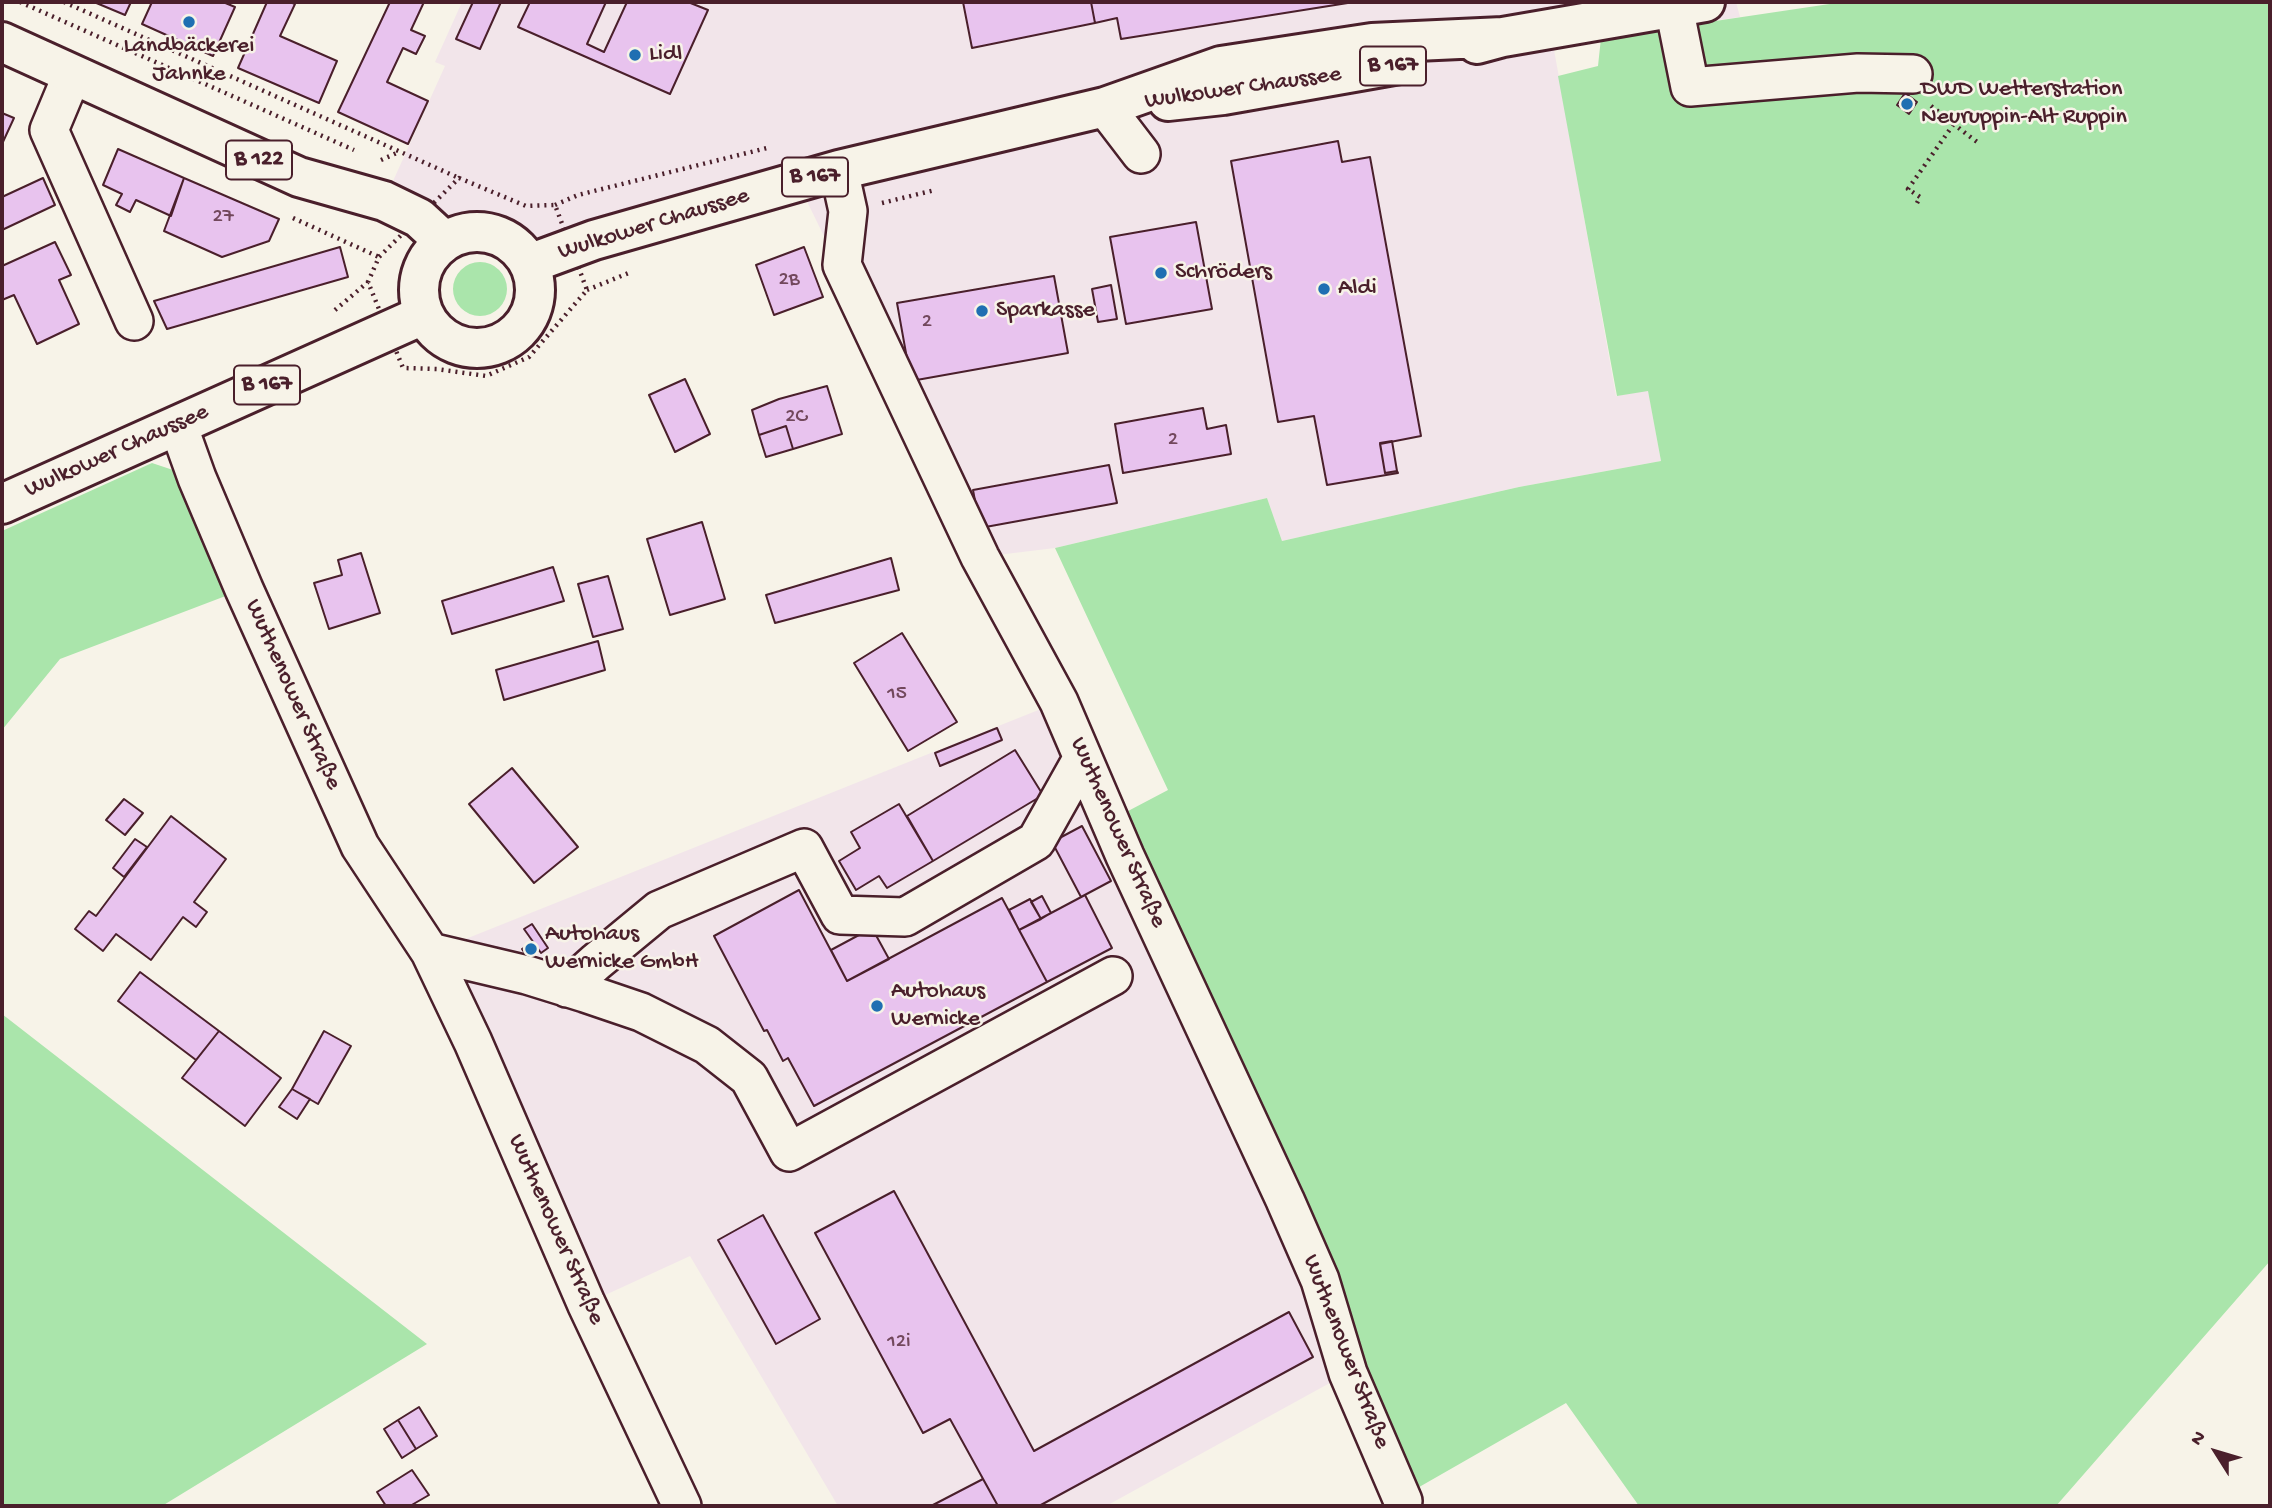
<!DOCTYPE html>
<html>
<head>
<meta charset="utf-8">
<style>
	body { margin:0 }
	#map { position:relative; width:2272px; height:1508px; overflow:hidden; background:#f7f3e8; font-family:"Gochi Hand",sans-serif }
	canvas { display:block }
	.frame { position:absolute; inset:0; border:4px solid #4a1f2b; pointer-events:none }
	.north { position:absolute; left:2181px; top:1417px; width:70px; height:70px; -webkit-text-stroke:5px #f7f3e8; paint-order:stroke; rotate:307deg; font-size:19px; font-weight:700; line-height:28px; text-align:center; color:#4a1f2b }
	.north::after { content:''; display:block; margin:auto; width:24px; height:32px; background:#4a1f2b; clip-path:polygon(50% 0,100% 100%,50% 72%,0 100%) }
</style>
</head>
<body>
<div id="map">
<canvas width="2272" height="1508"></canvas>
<div class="frame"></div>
<div class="north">N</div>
</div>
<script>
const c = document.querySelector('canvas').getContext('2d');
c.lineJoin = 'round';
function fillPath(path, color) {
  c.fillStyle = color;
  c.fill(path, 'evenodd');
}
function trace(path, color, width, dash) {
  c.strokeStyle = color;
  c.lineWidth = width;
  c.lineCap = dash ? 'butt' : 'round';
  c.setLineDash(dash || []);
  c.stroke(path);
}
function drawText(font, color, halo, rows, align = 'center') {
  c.font = font + ' "Gochi Hand",sans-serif';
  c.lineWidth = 5;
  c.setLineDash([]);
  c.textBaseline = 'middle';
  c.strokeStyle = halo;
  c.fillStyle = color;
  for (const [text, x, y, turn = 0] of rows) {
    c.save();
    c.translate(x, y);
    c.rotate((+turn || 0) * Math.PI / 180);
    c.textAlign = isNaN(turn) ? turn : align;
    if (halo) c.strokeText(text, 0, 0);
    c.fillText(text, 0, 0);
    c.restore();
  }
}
fillPath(new Path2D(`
	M462,2H1736L1740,17L1553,44L1616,396L1648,390L1661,461L1519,487L1282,541L1267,498L1055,548L981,557L796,179L529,264L512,243L495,234L475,231L457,234L384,201L445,66L435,62Z
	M1056,703L1348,1373L1106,1506H838L690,1256L590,1302L433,952Z`), '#f2e5ea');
fillPath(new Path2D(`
	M1843,2H2270V1261L2056,1506H1639L1566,1403L1400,1498L1111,820L1168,790L1055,548L1267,498L1282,541L1519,487L1661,461L1648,391L1617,396L1558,76L1598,66L1601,38Z
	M453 289a27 27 0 1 1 54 0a27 27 0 1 1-54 0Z
	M152,463L197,478L244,589L60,659L2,730V531Z
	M2,1014L427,1344L162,1506H2Z`), '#aae5ab');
const building = new Path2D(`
	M94,2H131L125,15Z
	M152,2H223L235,7L213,56L142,24Z
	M267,2H290L295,4L280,36L337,61L319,103L238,68Z
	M390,2H424L411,30L425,36L416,54L403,48L387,82L428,101L408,144L338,112Z
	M473,2H501L480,49L456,39Z
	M530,2H688L708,10L670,94L518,27Z
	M606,2H627L604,52L587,44Z
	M963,2H1091L1095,23L972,48Z
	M1091,2H1354L1121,39L1117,18L1095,23Z
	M1905,93L1917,102L1909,114L1897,105Z
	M2,113L14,118L2,144Z
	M1338,141L1342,162L1370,157L1421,436L1380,444L1385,473L1397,471L1398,473L1327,485L1314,416L1278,422L1231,161Z
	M118,149L184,178L171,216L136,200L130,212L116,205L122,194L103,185Z
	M43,178L55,205L2,230V197Z
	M184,178L279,219L269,241L222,257L164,231Z
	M1196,222L1212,309L1126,324L1110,237Z
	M55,242L71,275L59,280L79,324L37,344L14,295L2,300V266Z
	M340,247L348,277L167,329L154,301Z
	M804,247L823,297L774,315L756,265Z
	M1054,276L1068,353L911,381L897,303Z
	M1111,285L1117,319L1098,322L1092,289Z
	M685,379L710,434L675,452L649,395Z
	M827,386L842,434L793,449L786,426L759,435L752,410L779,399Z
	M1203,408L1207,429L1226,425L1231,454L1123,473L1115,424Z
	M786,426L793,449L766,457L759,435Z
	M1392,441L1397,471L1385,473L1380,443Z
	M1109,465L1117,503L980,528L973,490Z
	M702,522L725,599L670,615L647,539Z
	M361,553L380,613L329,629L314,583L342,575L338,560Z
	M891,558L899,590L775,623L766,595Z
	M553,567L564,601L452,634L442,601Z
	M608,576L623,629L593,637L578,584Z
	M902,633L957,722L908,751L854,663Z
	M598,641L605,670L504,700L496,670Z
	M997,728L1002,740L940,766L935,753Z
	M1015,750L1043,795L933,861L907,816Z
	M512,768L578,847L534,883L469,804Z
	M124,799L143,813L125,835L106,820Z
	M899,804L933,861L887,888L879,876L856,890L839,861L860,848L851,832Z
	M171,816L226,859L194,902L207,912L196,927L183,917L151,960L116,934L103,951L75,929L89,911L96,916Z
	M1082,826L1111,881L1081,897L1052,842Z
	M135,839L147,847L124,877L113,868Z
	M799,890L847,981L1002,898L1047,982L814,1106L788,1058L783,1061L767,1030L764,1031L714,936Z
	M1085,895L1112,948L1047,982L1019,930Z
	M1042,896L1051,913L1041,919L1031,902Z
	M1030,899L1041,919L1019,930L1009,910Z
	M532,924L548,948L541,953L524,929Z
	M872,928L889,959L847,981L831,950Z
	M533,942L539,950L528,958L522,949Z
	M140,972L219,1031L196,1060L118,1001Z
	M219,1031L281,1078L245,1126L182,1078Z
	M324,1031L351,1046L318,1104L292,1089Z
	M292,1089L310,1099L297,1119L279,1107Z
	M894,1191L1034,1451L1289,1312L1313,1357L1039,1506H998L950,1419L923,1433L815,1233Z
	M763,1215L820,1319L776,1344L718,1240Z
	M419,1407L437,1436L416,1449L398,1420Z
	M398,1420L416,1449L402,1458L384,1429Z
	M412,1470L429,1495L410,1506H386L377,1492Z
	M983,1479L998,1506H931Z`);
fillPath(building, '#e8c3ee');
trace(building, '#4a1f2b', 2);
const minor = new Path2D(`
	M1674,7L1690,87L1858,73L1913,74
	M72,75L49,130L134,321
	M1105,107L1141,154
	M839,170L848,211L842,265L980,557L1059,702L1125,856L1285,1200L1320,1280L1348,1373L1403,1501
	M178,425L197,478L244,589L360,846L430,952L473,1042L586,1303L682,1506
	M430,952L527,975L585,993L641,1012L707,1045L749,1078L789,1152L1113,976
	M567,988L596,962L659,910L804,848L840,915L905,917L1036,841L1082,759`);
const major = new Path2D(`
	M2,42L299,177L384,201L419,218L444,241
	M1477,44L1503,37L1705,2
	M1168,101L1223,95L1405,63
	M419 290a58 58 0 1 1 116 0a58 58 0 1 1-116 0Z
	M529,264L594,240L839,170L1105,107L1221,66L1372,43L1503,37
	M2,504L423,315`);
trace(minor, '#4a1f2b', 42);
trace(major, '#4a1f2b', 44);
trace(new Path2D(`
	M20,2L354,150
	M64,2L459,178
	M1931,106C1948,119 1963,132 1980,144
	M381,160L399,152
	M459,178L526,206L555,205L587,290L529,357L486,376L437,369L403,368L368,282L379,257Z
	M882,203L935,190
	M1917,203L1920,197L1908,189L1953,125
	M555,205L578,195L767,148
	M293,218L379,257
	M587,290L631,272
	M335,310L368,282`), '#4a1f2b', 4.5, [2, 5]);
trace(minor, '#f7f3e8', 37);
trace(major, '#f7f3e8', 38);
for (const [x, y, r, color] of [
	[189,22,7,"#1f6fb2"],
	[635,55,7,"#1f6fb2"],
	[1907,104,7,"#1f6fb2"],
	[1161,273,7,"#1f6fb2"],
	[1324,289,7,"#1f6fb2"],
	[982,311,7,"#1f6fb2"],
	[531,949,7,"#1f6fb2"],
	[877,1006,7,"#1f6fb2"]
]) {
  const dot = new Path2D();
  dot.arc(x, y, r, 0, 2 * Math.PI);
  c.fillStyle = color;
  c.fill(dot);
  trace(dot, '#f7f3e8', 2.5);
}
drawText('21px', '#72485c', null, [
	["27",223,218],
	["2B",789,281],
	["2",927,323],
	["2C",796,418],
	["2",1173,441],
	["15",897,695],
	["12i",899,1343]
]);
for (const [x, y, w] of [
	[1393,66,66],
	[259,160,66],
	[815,177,66],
	[267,385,66]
]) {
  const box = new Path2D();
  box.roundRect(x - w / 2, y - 19.5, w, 39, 5);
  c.fillStyle = '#f7f3e8';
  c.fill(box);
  trace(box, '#4a1f2b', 2);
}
drawText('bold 23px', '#4a1f2b', null, [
	["B 167",1393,66],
	["B 122",259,160],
	["B 167",815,177],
	["B 167",267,385]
]);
drawText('24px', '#4a1f2b', '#f7f3e8', [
	["Landbäckerei",189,47,"center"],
	["Jahnke",189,75,"center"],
	["Lidl",649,55],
	["DWD Wetterstation",1921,90],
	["Neuruppin-Alt Ruppin",1921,118],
	["Schröders",1175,273],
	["Aldi",1338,289],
	["Sparkasse",996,311],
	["Autohaus",545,935],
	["Wernicke GmbH",545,963],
	["Autohaus",891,992],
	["Wernicke",891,1020]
], 'left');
drawText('24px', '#4a1f2b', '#f7f3e8', [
	["Wulkower Chaussee",1243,89,-8],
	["Wulkower Chaussee",654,225,-17],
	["Wulkower Chaussee",117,452,-24],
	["Wuthenower Straße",292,695,66],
	["Wuthenower Straße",1117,833,66],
	["Wuthenower Straße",555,1230,66],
	["Wuthenower Straße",1345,1352,69]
]);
</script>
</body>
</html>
